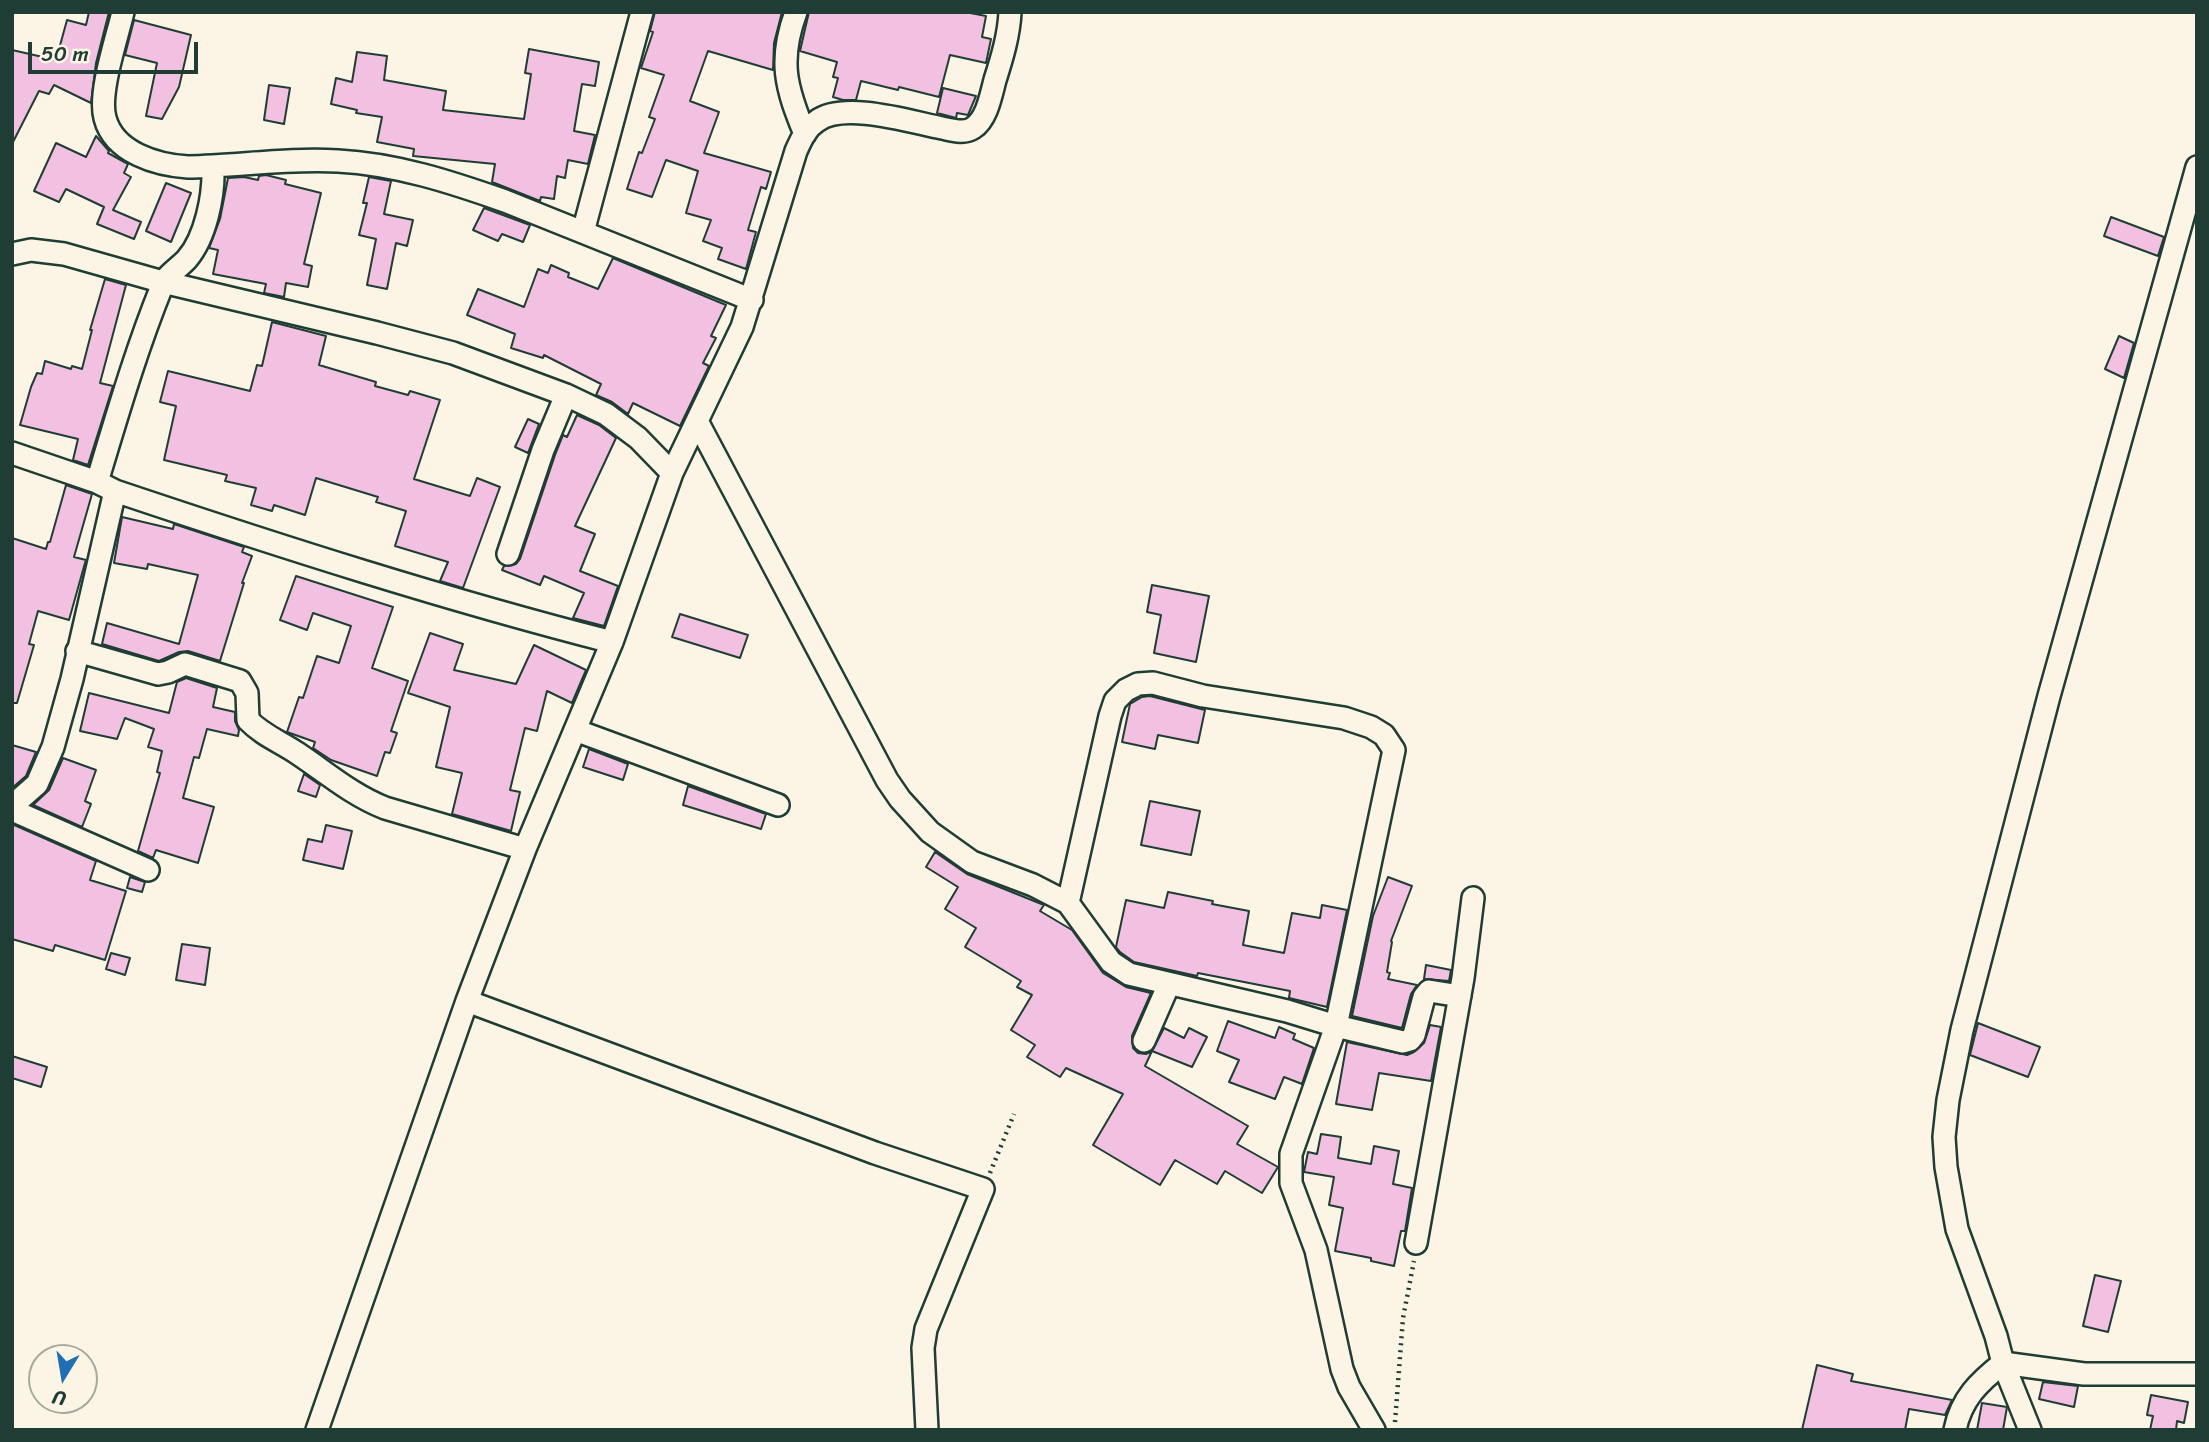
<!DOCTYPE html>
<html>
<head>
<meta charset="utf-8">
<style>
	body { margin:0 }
	#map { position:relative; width:2209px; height:1442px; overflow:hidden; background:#fcf5e5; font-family:Sriracha,sans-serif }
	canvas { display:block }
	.frame { position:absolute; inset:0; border:14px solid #1f3d34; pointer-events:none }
	.north { position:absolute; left:28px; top:1344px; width:70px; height:70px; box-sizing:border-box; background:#fcf5e5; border:2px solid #a4ab9e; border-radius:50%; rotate:191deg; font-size:19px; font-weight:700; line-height:28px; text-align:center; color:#1f3d34 }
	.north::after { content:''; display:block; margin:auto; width:24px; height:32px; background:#1f6fb2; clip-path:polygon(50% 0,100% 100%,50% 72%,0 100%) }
	.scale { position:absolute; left:28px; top:42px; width:170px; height:32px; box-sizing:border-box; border:4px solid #1f3d34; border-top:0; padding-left:9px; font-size:21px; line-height:24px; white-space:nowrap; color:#1f3d34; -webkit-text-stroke:5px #fcf5e5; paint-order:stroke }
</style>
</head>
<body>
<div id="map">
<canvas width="2209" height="1442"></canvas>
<div class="frame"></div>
<div class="north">U</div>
<div class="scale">50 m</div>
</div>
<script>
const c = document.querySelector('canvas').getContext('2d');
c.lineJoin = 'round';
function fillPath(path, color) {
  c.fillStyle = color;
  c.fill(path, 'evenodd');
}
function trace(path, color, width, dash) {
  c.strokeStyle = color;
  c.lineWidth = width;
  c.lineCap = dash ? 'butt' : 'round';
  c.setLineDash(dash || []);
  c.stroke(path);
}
const building = new Path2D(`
	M89,12H109L96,63L91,103L54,85L49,94L39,91L12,144V50L56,60L67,20L86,25Z
	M655,12H782L774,43L773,70L708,51L690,101L719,112L704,153L771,172L766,189L761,187L748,230L756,232L746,269L718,259L722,248L703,241L711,220L686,213L698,171L666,160L652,197L627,189L639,152L642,153L655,119L649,117L664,75L641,68L653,32L650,31Z
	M809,12H965L986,16L982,37L991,39L986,63L950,55L939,97L899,87L898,90L861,81L856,100H843L833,97L838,78L833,77L837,62L800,51Z
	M134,20L191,35L179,87L162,119L146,116L157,63L125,55Z
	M529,49L599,62L595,86L582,84L574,131L595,135L588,164L568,160L565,178L557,176L554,199L541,197L540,201L492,182L495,164L413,156L414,149L377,142L382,117L356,113L357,110L331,104L336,78L352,82L357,52L387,56L384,80L446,91L443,110L524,119L531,74L525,73Z
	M269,85L290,88L284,124L264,120Z
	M943,88L976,96L968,115L957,113L956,118L937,113Z
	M96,136L109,151L108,153L128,164L124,173L131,177L113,210L141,222L134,239L97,224L104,207L66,189L59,202L34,191L56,143L86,157Z
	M266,175L286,180L285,184L321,193L304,264L312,266L308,287L286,283L284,297L264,293L266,284L213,274L218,250L209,248L220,219L228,178L244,177L258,180L259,176Z
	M369,177L391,181L384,214L413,220L407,246L396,243L387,289L367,285L376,239L359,235L367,203H363Z
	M166,183L191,193L171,242L146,231Z
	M484,208L530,225L523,242L502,234L498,241L473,230Z
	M2111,217L2164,237L2158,256L2104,236Z
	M613,258L726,305L711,336L716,338L703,363L709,366L680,426L633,403L628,414L612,402L596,395L601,384L544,355L543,358L511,348L515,334L467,315L478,289L524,307L538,269L548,273L551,265L569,273L568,277L598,289Z
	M105,279L126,285L100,383L113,386L88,465L73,460L78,439L20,425L31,387L37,373L42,374L45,361L71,369L72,366L82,369L92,330H90Z
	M272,322L326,336L319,365L376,382L375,386L408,395L410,391L440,400L414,479L470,496L477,478L500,487L463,588L440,581L448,562L395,546L406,511L376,502L378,497L316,478L305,515L274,505L272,511L251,505L256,488L225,481L227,475L164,460L176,406L160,402L168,371L250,391L257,365L262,366Z
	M2119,336L2134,343L2124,378L2105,369Z
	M577,415L599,425L616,438L575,526L595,534L580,571L618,586L604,626L573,618L584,593L544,576L540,585L502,570L504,566L516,564L520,559L555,455L563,435L567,437Z
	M528,419L539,424L528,453L515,447Z
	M66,485L92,494L74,557L86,560L85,563L69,620L38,611L29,644L34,645L17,703H12V538L46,549L48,542H50Z
	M122,517L173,529L174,524L244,547L242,552L252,556L242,583H244L220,661L188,651L179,652L159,661L102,644L107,623L179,644L198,575L148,564L147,569L114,563Z
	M296,576L393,607L372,668L408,681L391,731L397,733L390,753L385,752L377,776L331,760L313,748L315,742L287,732L299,697L303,698L317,656L339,663L351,626L313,613L307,630L280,620Z
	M1152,585L1209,596L1196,662L1154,653L1161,615L1147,612Z
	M680,614L748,635L740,658L672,637Z
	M430,633L463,644L454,670L516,684L534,645L586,670L572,703L547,691L537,731L525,728L510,790L520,792L511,831L452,814L462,773L436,767L450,707L408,693Z
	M186,678L217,688L213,707L235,712V721L239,730L238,736L207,729L199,758L194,757L183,798L214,807L198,863L156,850L153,858L138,851L160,773L157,772L162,751L148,747L154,729L125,718L117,739L80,731L89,693L169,713L177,682Z
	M1150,696L1205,710L1198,743L1158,735L1155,749L1122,742L1130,704L1142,697Z
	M12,745L36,752L26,776L12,788Z
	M589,749L628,764L623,780L583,767Z
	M63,758L96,770L85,801L91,804L82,827L33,805L49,790Z
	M304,774L320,785L316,797L298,791Z
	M688,786L766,814L761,829L683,805Z
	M1150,801L1200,811L1191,855L1141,845Z
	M12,824L96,861L90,880L126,891L105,960L55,945L53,951L12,939Z
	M326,825L352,831L343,869L303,860L308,839L322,842Z
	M935,852L967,874L1044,905L1040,911L1072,930L1103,973L1126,987L1151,993L1132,1036L1133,1048L1138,1053L1146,1054L1152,1051L1164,1028L1184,1038L1189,1028L1207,1037L1192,1067L1152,1051L1145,1066L1248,1126L1237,1144L1278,1167L1262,1193L1225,1171L1217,1184L1175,1160L1160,1185L1093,1145L1123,1094L1066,1068L1060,1077L1027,1057L1035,1045L1011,1030L1032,995L1017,987L1021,981L965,947L976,928L945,909L958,887L926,867Z
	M130,877L145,882L142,892L127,888Z
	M1388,877L1412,886L1391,941L1392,942L1387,972L1390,973L1388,979L1417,985L1411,994L1402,1028L1352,1016L1373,916Z
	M1168,892L1213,901L1212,904L1249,911L1243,945L1284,953L1292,913L1320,918L1322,905L1347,910L1327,1007L1289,998L1290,991L1198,973L1197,976L1134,962L1120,952L1116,947L1126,900L1164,908Z
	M182,944L210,948L205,985L176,980Z
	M111,953L130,958L125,975L106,969Z
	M1426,965L1451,970L1449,981L1424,979Z
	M1228,1021L1275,1038L1279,1027L1295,1034L1293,1039L1314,1048L1302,1084L1284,1077L1275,1099L1229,1082L1239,1060L1217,1051Z
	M1978,1023L2040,1047L2028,1077L1970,1055Z
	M1430,1025L1441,1027L1431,1081L1379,1073L1372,1110L1336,1104L1347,1042L1407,1055L1414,1052L1424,1043Z
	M12,1056L47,1067L41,1087L12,1078Z
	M1321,1134L1341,1137L1338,1158L1371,1164L1374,1146L1399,1151L1393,1184L1412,1188L1405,1231H1401L1394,1266L1371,1261V1258L1335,1251L1343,1208L1329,1205L1334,1177L1304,1172L1308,1152L1317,1154Z
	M2095,1275L2121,1281L2108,1332L2083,1326Z
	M1817,1365L1853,1374L1851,1381L1952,1400L1945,1415L1909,1409L1905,1430H1802Z
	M2043,1382L2078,1386L2074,1407L2039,1399Z
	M2151,1395L2188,1402L2184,1423L2177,1421L2176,1430H2150L2153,1416L2147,1415Z
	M1982,1403L2007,1407L2003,1430H1977Z`);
fillPath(building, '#f2c0e0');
trace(building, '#1f3d34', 2);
const minor = new Path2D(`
	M123,12C117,38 98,93 105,118C114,153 157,165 188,167C238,166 288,158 338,161C396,164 451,182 505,201L752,300
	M796,12C778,61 786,88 805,134
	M583,232L642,12
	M12,254L31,250L64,254L163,282L377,333L453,353L566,395L606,414L638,438L672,473
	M697,421L887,780L900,799L930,832L972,862L1033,885L1068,903L1111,962L1129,974L1287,1011L1336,1026L1403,1042L1410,1040L1414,1035L1424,997L1429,991L1460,996
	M12,453L97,482L115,491C279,546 444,599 612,642
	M97,482C117,416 136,350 162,286C166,275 179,268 187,259C206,237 214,195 213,167
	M508,554L543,450L566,395
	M77,651L158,674L168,672L185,664L240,681L247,693L248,720C262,735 281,742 297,753C327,773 352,795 385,808L525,849
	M575,730L778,805
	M12,806L37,784L53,747L72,679L115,491
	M12,810L148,870
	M1068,903L1110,716L1115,701L1126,690L1138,684L1153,683L1203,696L1344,718L1371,727L1384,735L1394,750L1336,1026L1291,1154V1183L1316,1250L1342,1369L1349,1387L1374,1430
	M467,1001L875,1153L983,1189L926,1329L923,1348L927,1430
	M1144,1041L1169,984
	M1416,1243L1463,978L1473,898
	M317,1430L467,1001L525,849L612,642L672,473L742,327L796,151C801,140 806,128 817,121C844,101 911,122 942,128C952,130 964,134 973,128C987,119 991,95 995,80C1002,58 1009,35 1010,12
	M1955,1430C1961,1399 1979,1382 2003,1363L2084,1374H2197
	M2030,1430L2003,1363L1996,1336L1957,1229L1946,1167L1944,1137L1948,1100L1962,1030L2049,696L2197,167`);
trace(minor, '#1f3d34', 26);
trace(new Path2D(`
	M990,1173L1014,1114
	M1395,1422L1403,1318L1414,1261`), '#1f3d34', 4.5, [2, 5]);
trace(minor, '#fcf5e5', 21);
</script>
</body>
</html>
